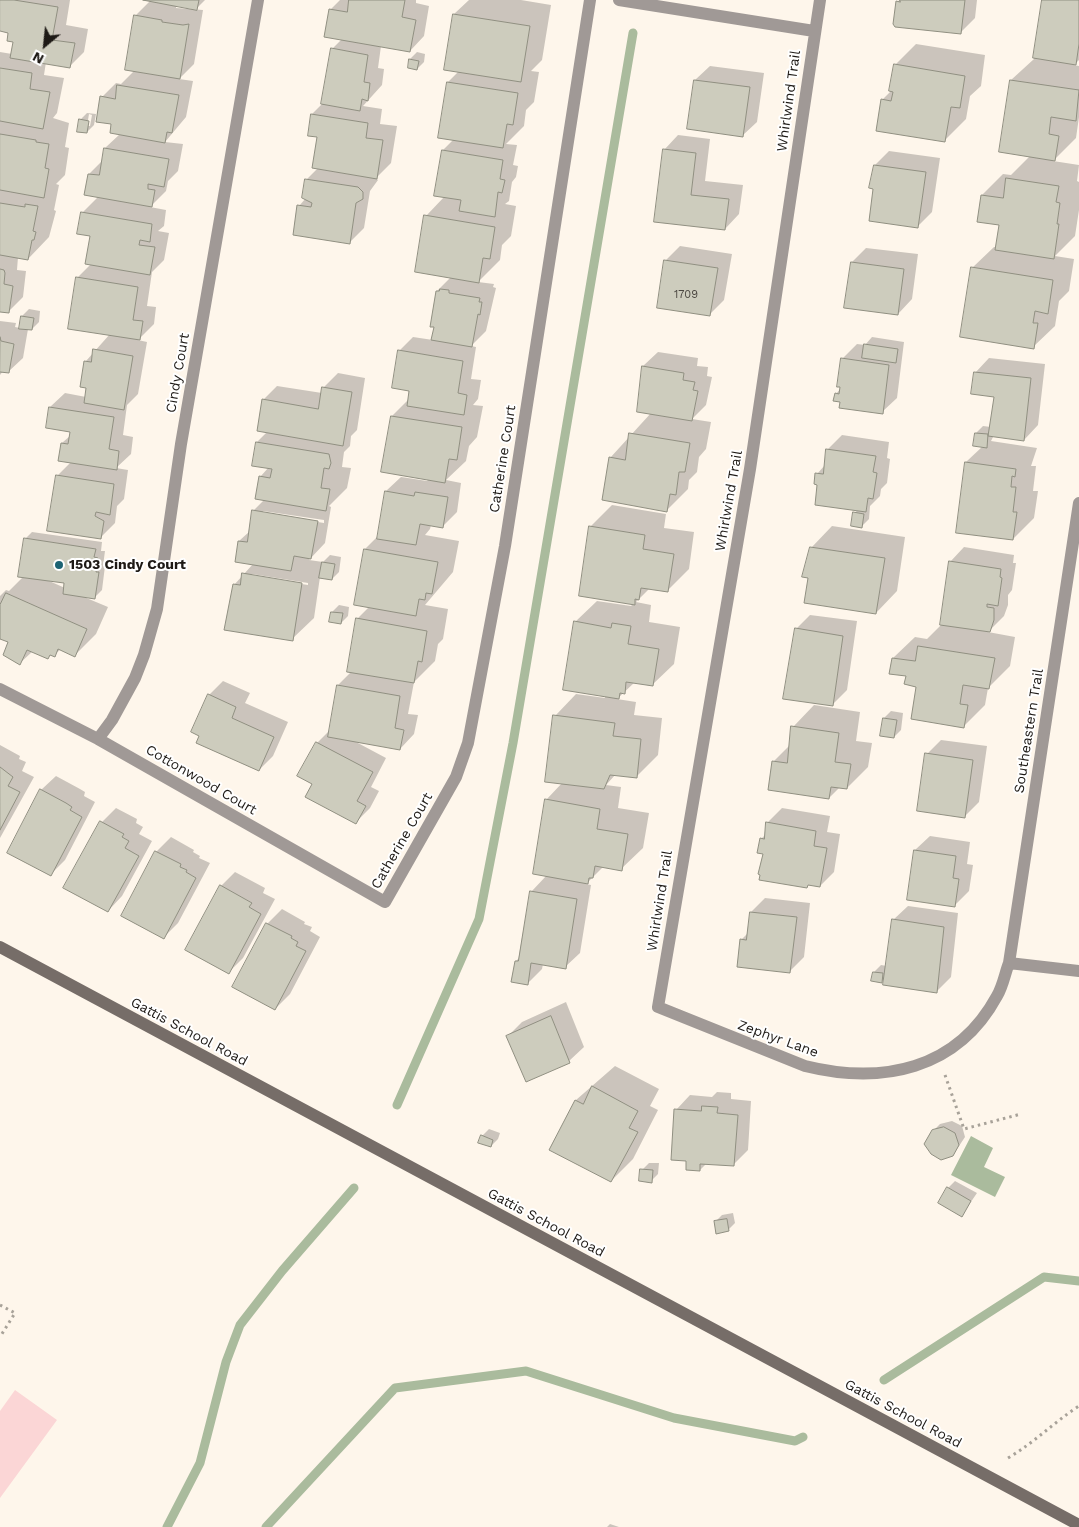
<!DOCTYPE html>
<html>
<head>
<meta charset="utf-8">
<style>
	body { margin:0 }
	#map { position:relative; width:1079px; height:1527px; overflow:hidden; background:#fef6eb; font-family:"Work Sans",sans-serif }
	canvas { display:block }
	.north { position:absolute; left:20px; top:20px; width:50px; height:50px; -webkit-text-stroke:4px #fff; paint-order:stroke; rotate:208deg; font-size:14px; font-weight:700; line-height:20px; text-align:center; color:#1e1a16 }
	.north::after { content:''; display:block; margin:auto; width:18px; height:22px; background:#1e1a16; clip-path:polygon(50% 0,100% 100%,50% 72%,0 100%) }
</style>
</head>
<body>
<div id="map">
<canvas width="1079" height="1527"></canvas>
<div class="north">N</div>
</div>
<script>
const c = document.querySelector('canvas').getContext('2d');
c.lineJoin = 'round';
function fillPath(path, color) {
  c.fillStyle = color;
  c.fill(path, 'evenodd');
}
function trace(path, color, width, dash) {
  c.strokeStyle = color;
  c.lineWidth = width;
  c.lineCap = dash ? 'butt' : 'round';
  c.setLineDash(dash || []);
  c.stroke(path);
}
function drawText(font, color, halo, rows, align = 'center') {
  c.font = font + ' "Work Sans",sans-serif';
  c.lineWidth = 4;
  c.setLineDash([]);
  c.textBaseline = 'middle';
  c.strokeStyle = halo;
  c.fillStyle = color;
  for (const [text, x, y, turn = 0] of rows) {
    c.save();
    c.translate(x, y);
    c.rotate((+turn || 0) * Math.PI / 180);
    c.textAlign = isNaN(turn) ? turn : align;
    if (halo) c.strokeText(text, 0, 0);
    c.fillText(text, 0, 0);
    c.restore();
  }
}
fillPath(new Path2D(`
	M15,1390L57,1420L0,1498V1411Z`), '#fbd6d6');
fillPath(new Path2D(`
	M971,1136L993,1148L984,1167L1005,1177L995,1197L951,1175Z`), '#aabb9d');
fillPath(new Path2D(`
	M0,0H80H70L66,25L88,29L84,52L70,66L46,62L44,75L64,78L57,113L53,118L69,123L65,147L69,148L65,175L56,184L59,185L54,210L56,211L49,237L28,259L18,257L17,270L26,271L23,297L8,312L0,311V52L12,54L14,40L10,32L0,30Z
	M146,0H205L197,8L176,5V8L203,10L194,64L179,79L193,81L186,117L165,142L183,144L178,171L168,181L166,191L150,207L166,210L164,226L158,231L169,233L164,260L152,272L147,306L156,307L154,324L138,340L147,342L138,394L127,405L123,435L133,437L131,454L116,468L128,470L124,499L117,506L115,523L100,538L57,476L71,462L60,460L62,443L71,435V431L50,407L65,393L86,397L88,388L82,385L86,361L110,334L77,278L91,264L92,235L82,213L99,196L89,174L103,160L105,148L120,134L102,97L116,83L121,84L134,71L135,16L150,1Z
	M340,0H416V3L429,6L424,36L410,51L381,46L378,68L384,69L382,85L363,106L382,109L380,124L397,126L391,163L376,178L378,180L370,191L364,228L350,242L299,206L306,198V180L318,168V136L309,135L312,114L323,103L332,49L342,39L330,10Z
	M469,0H521L551,5L542,60L531,71L539,72L534,102L526,110L524,126L506,144L517,145L513,165L518,166L516,177L512,182L509,201L505,204L516,206L511,236L502,245L500,260L478,282L494,284L493,287L496,288L486,331L471,346L476,347L471,379L481,380L478,399L473,405L483,406L477,437L469,446L466,461L446,480L461,483L457,512L442,527L431,525L430,529L425,535L459,541L453,572L425,605L448,609L443,639L438,644L435,661L414,682L408,714L418,715L414,734L400,749L356,742L386,758L371,787L379,791L370,808L356,822L314,784L317,743L331,729L338,685L352,671L357,619L370,606L365,549L379,535L386,491L401,477L427,481L429,479L392,416L409,399L411,390L399,351L413,337L433,340L437,291L451,277L426,216L445,196L436,195L443,150L454,139L440,137L448,82L459,71L446,69L454,14Z
	M899,0H977L975,18L960,33L898,2Z
	M1043,0H1079V60L1074,65L1079,66V117L1076,138L1053,161L1079,165L1077,181L1079,182V210L1075,236L1055,256L1074,259L1069,291L1059,301L1055,326L1033,347L972,268L994,247H997L1000,224L982,195L1003,174L1011,175L1030,156L1011,80L1034,59Z
	M916,44L985,55L981,86L970,96L966,119L945,140L882,100L891,91L895,65Z
	M417,52L425,54L424,62L417,69L410,59Z
	M710,66L764,73L757,122L742,136L695,80Z
	M87,113L96,114L94,125L87,132L80,120ZM89,114L92,115L90,126H87Z
	M678,135L710,139L705,181L743,185L739,214L725,229L655,221L664,150Z
	M889,151L940,158L932,212L917,227L875,188V165Z
	M680,246L732,254L724,300L709,315L666,260Z
	M866,248L918,254L912,299L898,314L852,262Z
	M29,309L40,311L39,322L32,329H28L23,358L8,372L3,371L0,375V321L16,323L15,327L20,328L22,316Z
	M872,337L904,342L897,398L882,412L841,401L836,394L841,388L842,359L857,344L865,345Z
	M658,352L698,358L697,366L708,367L707,376L712,377L706,405L692,419L711,422L706,449L699,457L697,472L689,480L688,489L666,511L610,458L651,413L643,366Z
	M989,358L1045,364L1038,425L1024,440L994,435L991,441L1037,448L1031,466H1036L1033,491H1038L1034,518L1013,539L966,462L983,446L976,433L983,426L991,427L995,396L975,373Z
	M338,373L365,378L357,430L351,436L350,446L344,452L342,467L351,468L347,488L329,506L331,507L325,543L309,560L323,562L330,555L341,557L339,572L332,579L320,577L314,618L292,639L234,585L253,564L239,541L250,531L253,511L265,499L260,477L269,467L257,442L267,432L263,400L277,386L322,393L323,388ZM263,511L324,520V523L263,513ZM252,574L308,583V585L252,576Z
	M842,435L889,442L887,458L890,459L887,483L881,489L880,496L870,506L869,519L862,526L854,513L858,510L819,484L817,474L825,465L827,450Z
	M612,505L666,514L664,528L694,532L689,569L667,591L650,588L636,602L651,605L649,622L680,627L674,664L652,685L635,682L617,699L636,702L634,715L662,718L658,755L637,776L616,774L606,785L621,787L618,808L649,813L643,848L621,869L604,866L586,884L591,885L580,953L565,967L543,964L542,969L527,984L516,961L520,957L531,892L547,875L546,800L563,782L555,716L576,694L605,698V696L575,622L597,601L631,606L633,604L591,526Z
	M832,526L905,537L897,591L876,613L809,577L811,548Z
	M32,532L102,542L101,551H105L103,566H105L102,590L95,597H84L108,607L96,634L75,655L61,649L54,655L51,654L48,657L33,651L20,663L10,641L0,637V596L6,590L9,591L24,576L25,539ZM47,580L66,582L65,588Z
	M964,547L1014,555L1013,563H1016L1012,590L1008,595V605L1004,616L988,632L1015,637L1010,666L988,688L985,705L963,727L907,675L893,658L915,637L927,639L941,625L950,562Z
	M339,605L349,607L348,616L341,623L332,612Z
	M810,615L857,621L847,690L832,705L796,629Z
	M223,681L250,693L245,703L288,722L273,756L259,770L209,695Z
	M814,705L860,712L856,741L872,743L868,767L847,788L840,787L829,798L774,761L791,744L793,727Z
	M891,711L903,713L901,730L894,737L884,718Z
	M941,740L987,746L979,802L964,817L927,754Z
	M0,745L20,756L19,759L26,762L22,771L34,777L0,838Z
	M56,776L80,789L85,792L84,796L95,802L65,860L50,875L41,790Z
	M116,808L137,819L136,823L143,827L139,834L152,841L122,896L108,911L65,888L102,822Z
	M782,808L830,816L827,832L840,834L834,872L820,886L764,853L761,839L766,834L767,823Z
	M930,836L970,842L967,864L973,865L969,891L955,905L915,850Z
	M171,837L194,850L193,852L200,856L199,858L210,863L178,923L164,937L123,915L156,852Z
	M235,872L265,888L263,893L275,899L243,958L229,972L221,886Z
	M765,898L810,903L804,957L790,971L741,940L749,932L751,912Z
	M908,906L958,913L951,977L937,991L886,977L881,982L874,972L881,965L887,966L893,920Z
	M282,909L305,922L304,924L312,927L310,931L320,937L290,994L275,1009L267,924Z
	M566,1002L584,1047L569,1061L508,1036L522,1022Z
	M615,1066L659,1089L650,1106L658,1110L633,1159L611,1181L551,1149L576,1100Z
	M717,1092L731,1093V1099L751,1101L748,1150L734,1164L707,1163L700,1170L688,1160L676,1110L690,1095L712,1097Z
	M952,1121L962,1126L965,1137L953,1155L933,1131L940,1124Z
	M489,1129L500,1133L498,1139L491,1146L482,1136Z
	M649,1163H659L658,1174L651,1181L642,1170Z
	M955,1181L977,1193L962,1215L948,1188Z
	M733,1213L735,1223L728,1230L715,1222L722,1215Z
	M610,1524L619,1527H607Z`), '#0003');
trace(new Path2D(`
	M397,1105L479,919L513,743L633,33
	M884,1380L1044,1277L1079,1281
	M167,1527L200,1463L226,1362L240,1325L282,1271L354,1188
	M266,1527L395,1388L526,1371L674,1418L795,1441L803,1437`), '#aabb9d', 9);
const building = new Path2D(`
	M0,0H14L58,7L52,40L75,43L70,68L10,58L13,42L7,41L8,33L0,31Z
	M143,0H199L197,10Z
	M349,0H405L402,17L416,20L410,52L324,37L329,9L347,12Z
	M900,0H965L961,34L895,27L893,24L896,1L900,2Z
	M1042,0H1079V44L1076,65L1033,58Z
	M453,14L530,26L521,82L444,70Z
	M134,15L162,20V22L183,25L189,24L180,79L125,70Z
	M331,48L368,55L364,82L370,83L368,101L362,99L360,111L321,104Z
	M409,59L419,61L417,70L408,68Z
	M894,64L965,76L960,108L951,107L945,142L876,131L881,99L891,101L893,92L889,91Z
	M0,68L32,73L30,89L50,92L43,129L0,121Z
	M694,80L750,87L743,137L687,129Z
	M1010,80L1079,90L1076,121L1051,117L1049,134L1059,136L1055,161L999,152Z
	M447,82L518,93L513,125L507,124L503,148L438,138Z
	M117,85L179,95L172,133L167,132L165,143L110,133L111,124L96,122L100,96L115,99Z
	M311,114L368,123L366,138L383,140L377,179L312,168L317,137L308,136Z
	M79,119L89,121L87,133L77,132Z
	M0,134L36,140V142L49,144L45,168L49,169L44,198L0,190Z
	M104,148L169,159L164,187L148,184V189L155,190L152,207L84,195L88,174L99,175Z
	M663,149L696,153L691,195L729,199L725,230L654,222Z
	M442,150L503,160L500,179L505,180L502,193L498,192L495,217L459,211L461,200L434,196Z
	M874,165L926,172L918,228L869,221L873,189L869,188Z
	M1006,178L1059,186L1056,202L1060,203L1057,224H1059L1054,259L995,250L999,225L977,222L981,195L1003,198Z
	M305,179L358,187L363,192V199L356,203L350,244L293,235L297,205L311,207L312,203L302,198Z
	M0,203L25,207V204L38,206L33,231L36,232L34,240H32L28,260L0,255Z
	M81,212L152,224L150,242L140,240L139,245L155,247L150,275L85,264L90,236L77,234Z
	M424,215L495,227L490,259L483,258L479,283L415,272Z
	M664,260L718,268L710,316L657,308Z
	M851,262L904,269L898,315L844,308Z
	M971,267L1053,280L1048,314L1035,311L1033,323H1038L1034,349L960,337Z
	M0,269L4,270L5,273L4,284L13,286L9,313L0,312Z
	M76,277L138,287L133,320L143,321L140,340L68,329Z
	M440,289L449,290V293L480,298L479,302H482L480,315L478,314L472,347L431,340L434,327H430L436,291H439Z
	M21,316L34,318L32,330L19,329Z
	M0,337L1,341L14,344L9,373L0,372Z
	M864,344L898,349L896,363L862,358Z
	M93,349L133,356L124,410L84,403L86,388L80,387L84,361L91,362Z
	M398,350L463,361L458,393L467,395L464,415L407,406L409,391L392,388Z
	M841,358L889,365L883,414L839,408L840,402L833,401L835,393L839,394L840,387H837Z
	M642,366L684,373L683,380L695,382L693,390L698,391L692,421L637,412Z
	M974,372L1031,378L1024,441L988,436L994,397L971,394Z
	M322,387L352,392L343,446L257,431L262,399L318,409Z
	M49,407L114,417L109,449L119,451L117,470L58,461L61,443L68,444L70,432L46,428Z
	M391,416L462,427L457,460L449,459L445,483L381,472Z
	M629,433L690,443L685,472H679L676,495L670,494L667,512L602,500L609,457L625,460Z
	M975,433L988,434L987,448L973,446Z
	M256,442L329,454L331,463L329,469L324,468L321,488L330,489L326,511L255,499L259,476L270,478L272,469L252,466Z
	M826,449L876,456L873,472L877,473L873,499L868,498L866,512L815,505L817,485L814,484L815,473L823,474Z
	M965,462L1016,469L1015,477L1012,476L1011,487H1016L1013,512H1017L1013,540L956,533Z
	M56,475L114,484L110,515L96,512L95,516L104,521L101,539L47,531Z
	M385,491L414,496L415,492L448,497L443,528L420,524L416,545L377,539Z
	M252,510L318,521L311,559L294,556L291,571L235,562L238,541L247,542Z
	M853,512L864,514L862,528L851,526Z
	M589,526L645,535L643,549L674,554L668,592L641,588L639,600L635,599V605L579,596Z
	M24,538L96,549L94,557L98,558L96,572H99L95,599L63,594L64,583L18,577Z
	M810,547L885,558L876,614L804,603L808,578L802,577Z
	M364,549L438,562L432,594L426,593L425,600L419,599L416,616L354,605Z
	M949,561L1001,569L1000,577L1002,578L998,606L987,604V607L994,608V620L990,632L940,625Z
	M322,562L335,564L332,580L319,578Z
	M242,573L302,583L293,641L224,630L233,584L240,585Z
	M6,593L87,629L75,657L58,649L55,657L50,655L48,659L27,650L20,665L3,655L8,642L0,639V605Z
	M331,612L343,613L341,624L329,622Z
	M356,618L427,631L422,662L418,661L414,683L347,672Z
	M574,621L611,628L612,623L631,626L628,644L659,649L653,686L626,682L625,694L620,693L619,699L563,690Z
	M795,628L843,636L833,706L783,699Z
	M918,646L995,658L989,689L963,685L960,704L968,705L964,728L911,719L916,687L904,684L906,676L889,674L892,658L915,661Z
	M337,685L400,696L395,728L404,730L400,750L328,737Z
	M208,694L236,707L232,718L274,737L259,771L196,743L199,736L191,732Z
	M553,715L615,723L613,736L641,739L637,778L610,775L604,789L545,782Z
	M883,718L897,720L894,738L880,736Z
	M791,726L839,733L835,762L851,764L847,789L831,787L829,799L768,790L772,761L787,763Z
	M316,742L373,772L357,801L366,806L356,824L305,797L312,784L297,776Z
	M925,753L973,760L965,818L917,811Z
	M0,767L13,777L8,786L20,792L0,830Z
	M40,789L66,803L72,807L70,810L82,817L51,876L7,853Z
	M545,799L600,809L597,829L628,834L622,871L595,866L593,878H589L588,884L533,874Z
	M100,821L124,834L122,837L129,841L125,848L139,856L108,912L63,888Z
	M766,822L816,831L814,846L827,848L820,887L808,885L807,888L759,880L760,875L758,874L763,854L757,853L760,838L764,839Z
	M914,850L956,856L953,878L959,879L955,907L907,900Z
	M155,851L181,864L180,867L187,870L186,872L196,878L164,939L121,916Z
	M220,885L252,903L249,907L261,914L229,974L185,950Z
	M530,891L577,899L566,969L531,963L528,985L511,982L515,961H518Z
	M750,912L797,917L790,973L737,967L740,939L746,940Z
	M892,919L944,927L937,993L883,985Z
	M266,923L292,936L291,938L298,942L296,946L306,951L275,1010L232,987Z
	M873,972L883,973L882,983L871,981Z
	M551,1016L570,1063L526,1082L506,1036Z
	M592,1086L638,1111L629,1128L638,1132L611,1182L549,1150L575,1100L583,1104Z
	M702,1106L718,1107L717,1113L738,1115L734,1166L700,1164V1171L686,1170V1161L671,1160L674,1109L701,1111Z
	M944,1127L955,1133L959,1145L953,1156L941,1160L931,1154L924,1144L932,1130Z
	M481,1135L493,1140L491,1147L478,1143Z
	M640,1169L653,1170L652,1183L639,1181Z
	M947,1187L971,1201L962,1217L938,1203Z
	M727,1219L729,1231L716,1234L714,1221Z`);
fillPath(building, '#cdccbd');
trace(building, '#908f81', 1);
trace(new Path2D(`
	M945,1075L964,1129L1021,1114
	M0,1305L15,1313L0,1337
	M1008,1458C1035,1442 1053,1423 1079,1406`), '#a8a299', 3, [2.5, 4]);
trace(new Path2D(`
	M619,0L814,31
	M820,0L750,469L658,1007L805,1066C882,1085 957,1070 997,996C1003,986 1005,973 1009,963L1079,503
	M0,689L98,739L385,902L456,777L468,743L505,546L590,0
	M98,739L112,720L135,678L144,655L157,609L181,444L258,0
	M1009,963L1079,971`), '#a09996', 12);
trace(new Path2D(`
	M0,947L1079,1525`), '#766d68', 12);
for (const [x, y, r, color] of [
	[59,565,5,"#1c6373"]
]) {
  const dot = new Path2D();
  dot.arc(x, y, r, 0, 2 * Math.PI);
  c.fillStyle = color;
  c.fill(dot);
  trace(dot, '#fff', 2);
}
drawText('11px', '#4a4640', null, [
	["1709",686,295]
]);
drawText('14px', '#1e1a16', '#fff', [
	["Whirlwind Trail",789,101,-82],
	["Cindy Court",178,373,-80],
	["Catherine Court",503,459,-81],
	["Whirlwind Trail",729,501,-80],
	["Southeastern Trail",1029,731,-81],
	["Cottonwood Court",201,780,30],
	["Catherine Court",402,841,-60],
	["Whirlwind Trail",660,901,-81],
	["Gattis School Road",189,1032,28],
	["Zephyr Lane",778,1039,20],
	["Gattis School Road",546,1223,28],
	["Gattis School Road",903,1414,28]
]);
drawText('bold 14px', '#1e1a16', '#fff', [
	["1503 Cindy Court",69,565]
], 'left');
</script>
</body>
</html>
